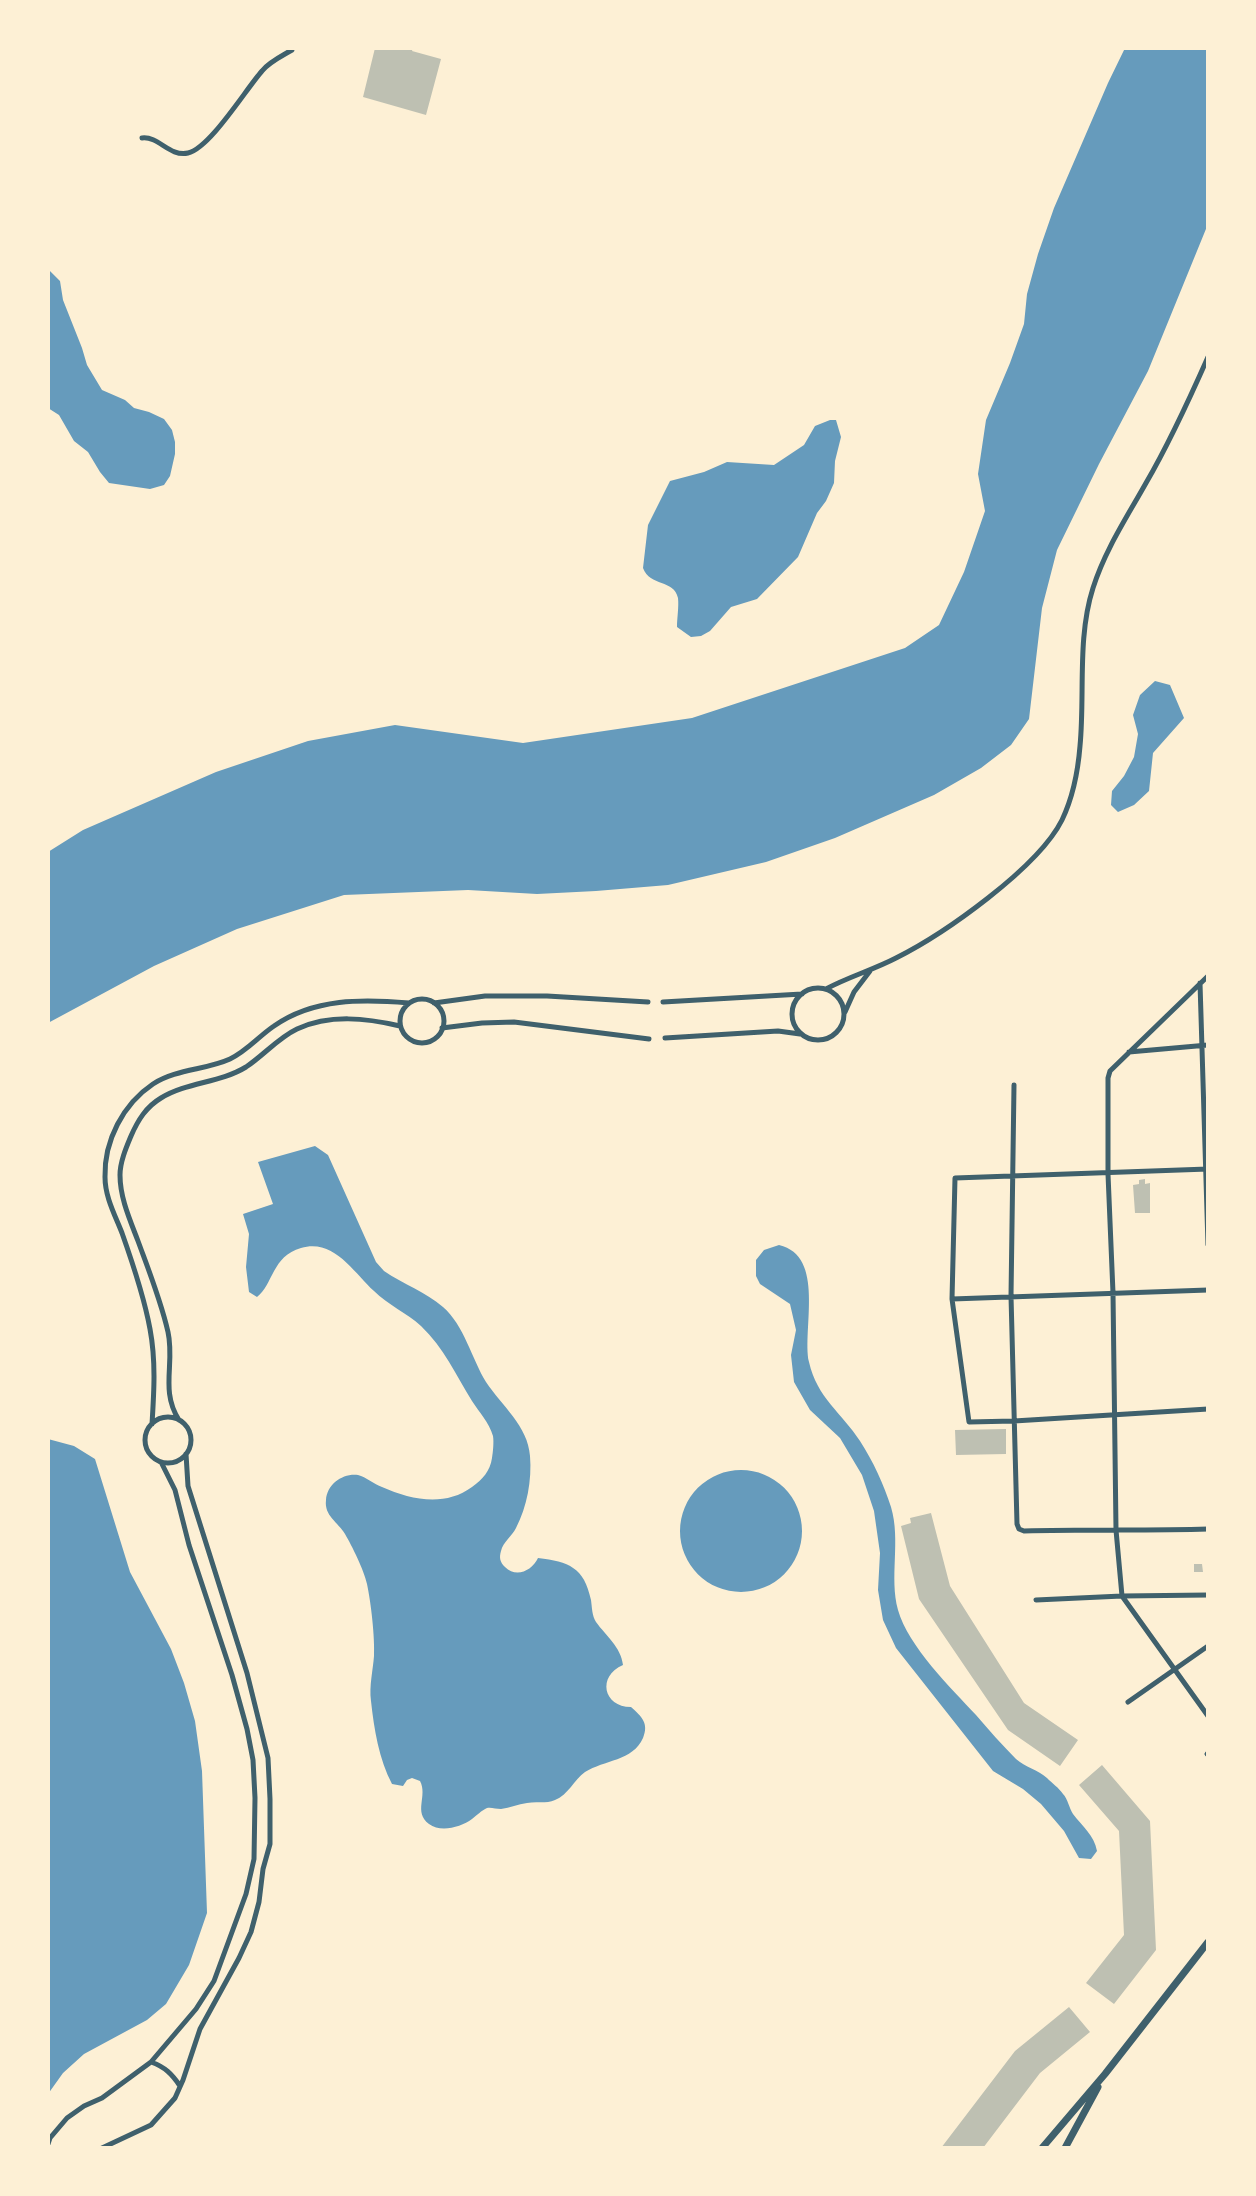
<!DOCTYPE html>
<html>
<head>
<meta charset="utf-8">
<style>
	body { margin:0 }
	#map { position:relative; width:1256px; height:2196px; overflow:hidden; background:#fdf0d5; font-family:"IBM Plex Sans",sans-serif }
	canvas { display:block }
	.frame { position:absolute; inset:0; border:50px solid #fdf0d5; pointer-events:none }
</style>
</head>
<body>
<div id="map">
<canvas width="1256" height="2196"></canvas>
<div class="frame"></div>
</div>
<script>
const c = document.querySelector('canvas').getContext('2d');
c.lineJoin = 'round';
function fillPath(path, color) {
  c.fillStyle = color;
  c.fill(path, 'evenodd');
}
function trace(path, color, width, dash) {
  c.strokeStyle = color;
  c.lineWidth = width;
  c.lineCap = dash ? 'butt' : 'round';
  c.setLineDash(dash || []);
  c.stroke(path);
}
fillPath(new Path2D(`
	M1125,48H1208V224L1148,371L1099,464L1057,550L1042,608L1029,719L1011,745L981,768L934,795L835,838L766,862L668,885L596,891L537,894L468,890L344,895L237,929L154,966L48,1023V852L83,830L216,772L308,741L395,725L523,743L692,718L905,648L939,625L964,572L985,511L978,474L986,420L1010,363L1024,324L1027,294L1038,254L1054,208L1108,83Z
	M48,269L60,281L63,300L82,348L87,365L102,390L125,400L134,408L149,412L164,419L172,430L175,442V454L170,476L164,485L150,489L109,483L100,472L88,452L74,441L59,415L48,408Z
	M830,420H836L841,437L835,461L834,483L826,501L817,513L798,557L757,599L731,607L710,631L701,636L691,637L677,627C677,618 679,607 678,598C674,579 650,587 643,568L648,525L670,481L704,472L727,462L774,465L804,445L815,426Z
	M1155,681L1170,685L1184,718L1153,753L1149,791L1134,805L1118,812L1111,805L1112,791L1124,776L1134,757L1138,734L1133,715L1140,695Z
	M315,1146L328,1155L376,1262L384,1271C403,1284 426,1292 443,1307C464,1325 472,1359 486,1382C502,1406 528,1426 530,1456C532,1480 527,1507 516,1528C512,1536 503,1542 501,1551C499,1558 500,1562 505,1567C516,1578 532,1571 538,1558C569,1562 584,1567 591,1600C592,1607 592,1616 596,1622C606,1636 621,1647 623,1665C597,1676 603,1707 631,1707C642,1717 649,1723 643,1738C633,1761 604,1760 585,1772C574,1780 568,1795 555,1800C546,1804 536,1801 527,1803C518,1804 510,1808 501,1809C496,1809 491,1807 487,1808C482,1810 476,1816 472,1819C461,1827 441,1833 429,1824C413,1812 428,1796 420,1781L412,1778L407,1780L403,1786L392,1784C379,1759 374,1729 371,1701C369,1686 373,1670 374,1656C375,1637 371,1603 367,1584C364,1570 352,1546 345,1534C338,1522 324,1516 326,1500C327,1484 343,1473 358,1475C366,1477 374,1484 382,1487C411,1500 445,1507 472,1487C483,1479 490,1471 492,1458C493,1452 494,1442 493,1436C489,1422 479,1412 472,1401C456,1375 444,1348 421,1326C407,1313 388,1305 374,1291C354,1273 334,1238 301,1248C272,1256 273,1285 257,1297L249,1292L246,1267L249,1234L243,1214L273,1204L258,1162Z
	M779,1245C826,1256 802,1329 809,1362C817,1398 842,1413 860,1441C873,1461 884,1485 891,1507C901,1541 889,1577 898,1610C908,1646 951,1688 976,1715C989,1730 1002,1745 1016,1759C1025,1767 1038,1770 1047,1778C1052,1783 1059,1788 1063,1794C1068,1799 1069,1808 1073,1814C1083,1827 1094,1835 1097,1851L1091,1859L1079,1858L1064,1831L1041,1804L1023,1789L993,1771L896,1648L883,1620L878,1590L880,1553L874,1511L862,1475L840,1438L810,1410L794,1382L791,1355L796,1330L790,1304L760,1284L756,1276V1260L764,1250Z
	M48,1439L74,1446L95,1459L130,1572L171,1649L184,1683L195,1721L202,1771L207,1913L189,1965L166,2004L147,2020L84,2054L63,2073L48,2094Z
	M680 1531a61 61 0 1 1 122 0a61 61 0 1 1-122 0Z`), '#669bbc');
fillPath(new Path2D(`
	M375,48H413L412,51L441,59L426,115L363,97Z
	M1145,1179V1184L1150,1183V1213H1135L1133,1185L1139,1184V1180Z
	M1006,1429V1454L956,1455L955,1430Z
	M931,1513L950,1586L1024,1703L1078,1740L1060,1766L1008,1730L919,1599L901,1526L911,1523L910,1518Z
	M1194,1564H1202L1203,1572H1194Z
	M1102,1765L1150,1821L1156,1950L1114,2004L1086,1983L1124,1935L1119,1831L1079,1785Z
	M1069,2007L1090,2032L1040,2073L983,2148H941L1015,2051Z`), '#bec0b2');
trace(new Path2D(`
	M142,138C159,136 169,157 188,153C210,148 246,89 262,71C269,62 282,56 292,50V48
	M1208,976L1110,1071L1108,1078V1174L1113,1293L1116,1530L1122,1596L1208,1716
	M1200,983L1208,1245
	M792 1014a26 26 0 1 1 52 0a26 26 0 1 1-52 0Z
	M826,989C848,977 873,970 896,958C944,934 1038,868 1062,820C1073,797 1078,771 1080,746C1085,694 1077,638 1093,588C1105,550 1127,517 1146,483C1170,442 1189,400 1208,357
	M400 1021a22 22 0 1 1 44 0a22 22 0 1 1-44 0Z
	M663,1002L802,994
	M434,1003L485,996H547L648,1002
	M845,1012L854,992L870,971
	M442,1028L482,1023L514,1022L649,1039
	M665,1038L778,1031L800,1034
	M1129,1052L1208,1045
	M1014,1085L1011,1296L1017,1524L1019,1529L1024,1531C1086,1529 1147,1531 1208,1529
	M1208,1169L955,1178L952,1299L969,1422L1014,1421L1208,1409
	M952,1299L1208,1290
	M145 1440a23 23 0 1 1 46 0a23 23 0 1 1-46 0Z
	M179,1420C160,1391 175,1363 168,1332C161,1301 149,1271 138,1241C130,1220 120,1198 120,1175C120,1162 126,1148 131,1136C138,1120 146,1107 161,1098C187,1082 220,1083 246,1067C264,1055 278,1038 297,1029C330,1014 366,1018 400,1026
	M152,1424C154,1392 156,1361 150,1329C144,1296 133,1264 122,1233C115,1215 105,1197 105,1177C104,1141 123,1104 153,1084C176,1069 206,1070 230,1059C247,1051 259,1036 274,1026C314,998 363,999 409,1003
	M1036,1600L1122,1596L1208,1595
	M1128,1702L1208,1646
	M1207,1754L1208,1753
	M151,2062C165,2067 172,2074 180,2086
	M48,2144L50,2138L67,2118L84,2106L102,2098L151,2062L196,2009L214,1981L246,1894L254,1859L255,1798L253,1760L247,1729L232,1675L189,1545L175,1490L161,1462
	M102,2148L151,2125L175,2098L183,2080L200,2029L239,1958L251,1932L259,1902L263,1869L270,1844V1799L268,1758L247,1673L188,1486L186,1454`), '#3f606c', 5);
trace(new Path2D(`
	M1042,2148L1105,2074L1208,1942
	M1065,2148L1098,2087`), '#3f606c', 7);
</script>
</body>
</html>
